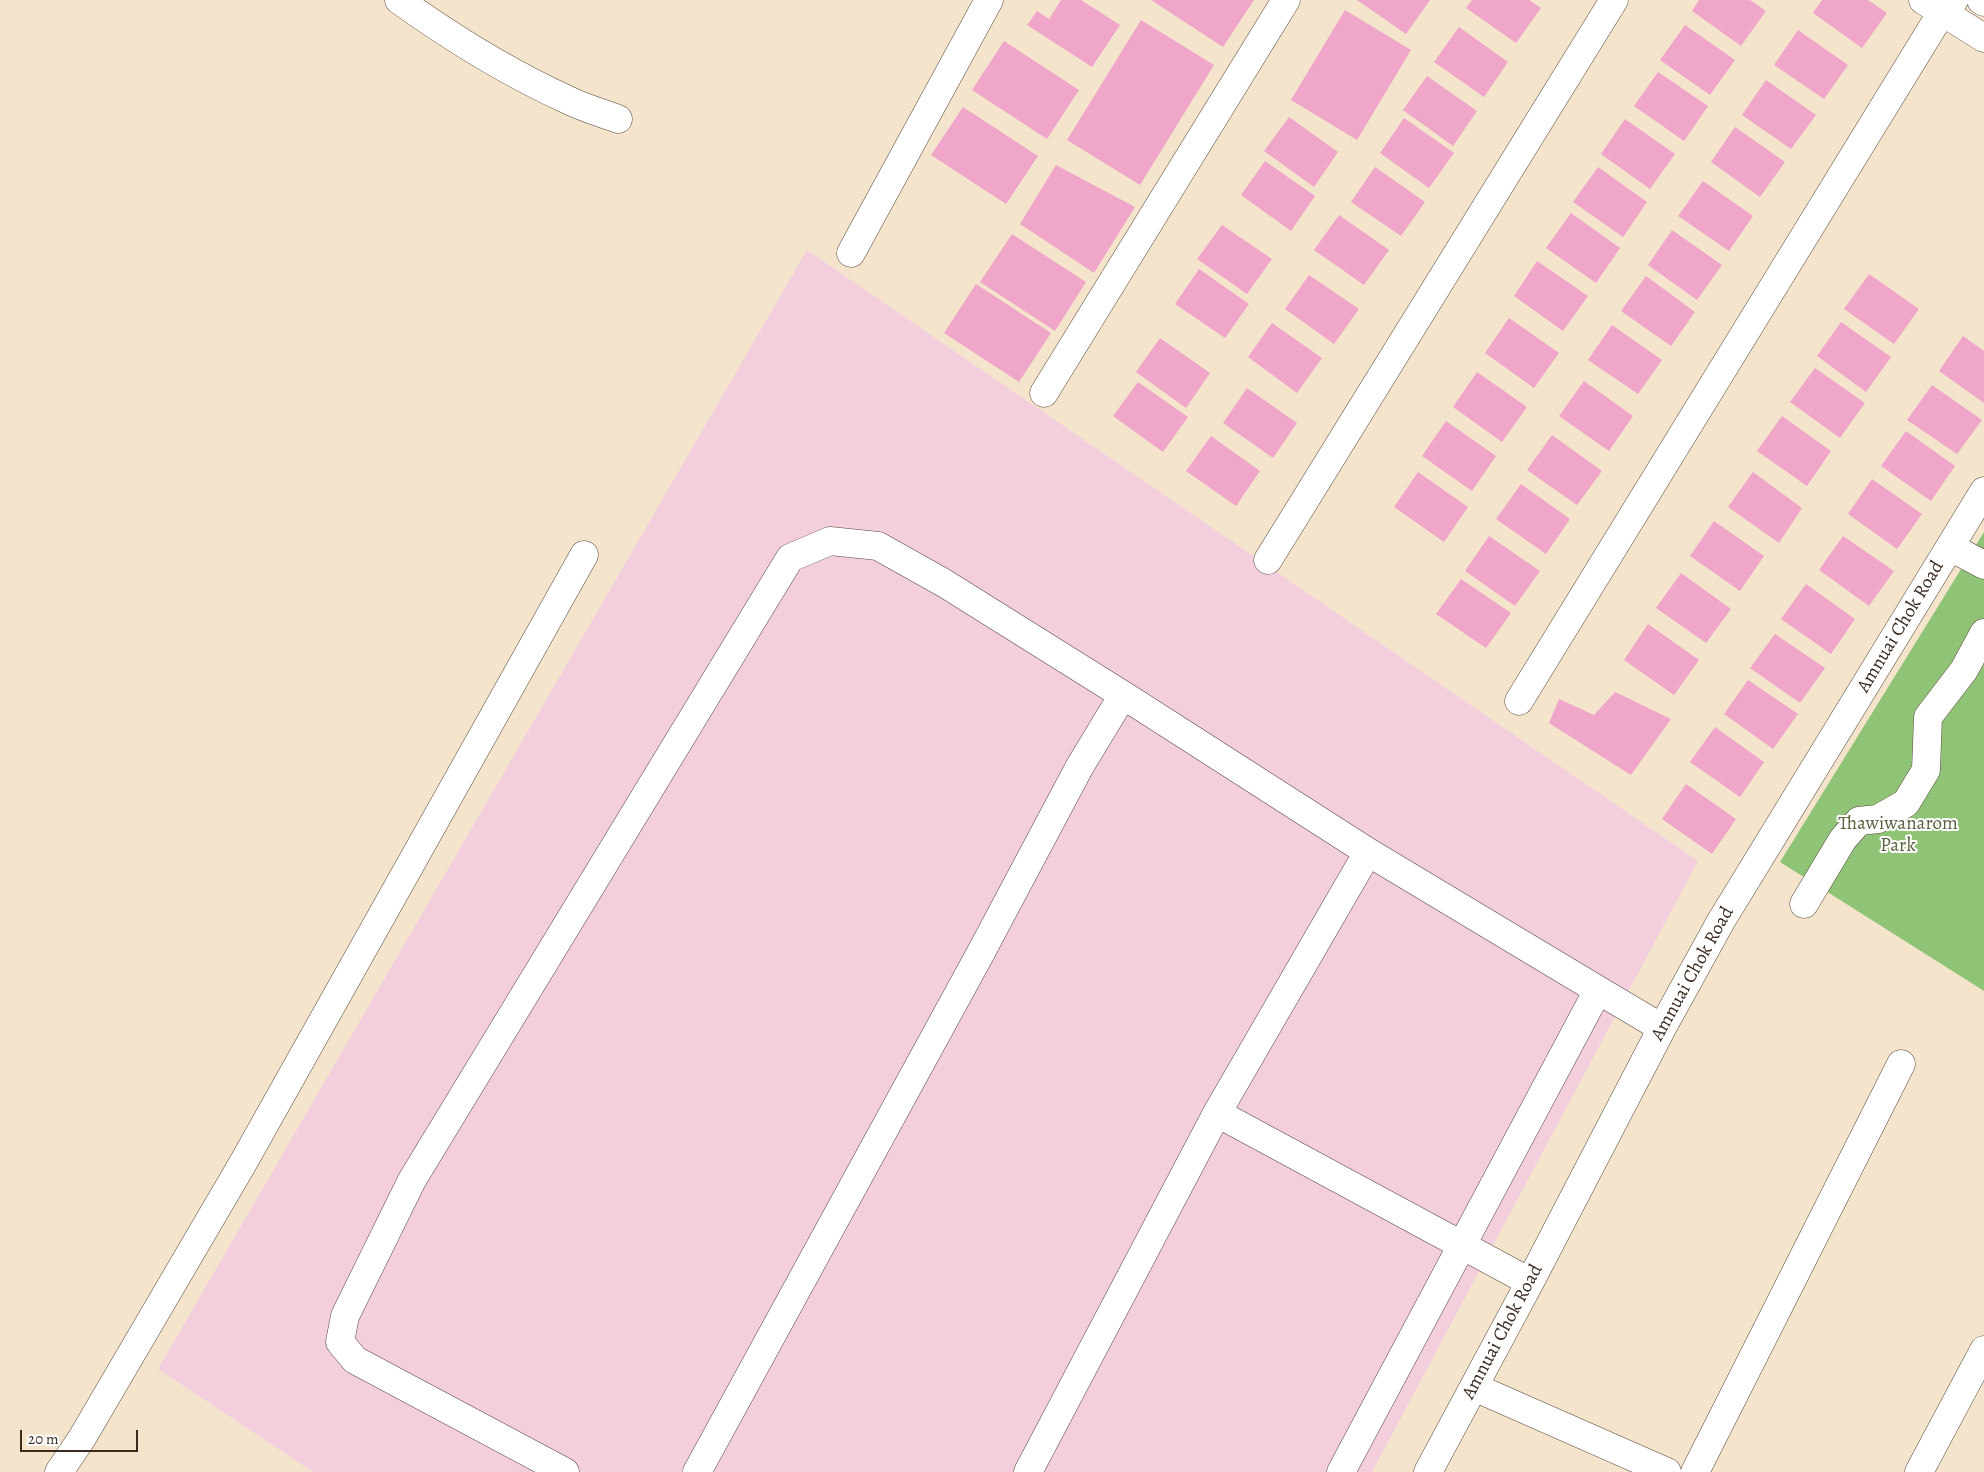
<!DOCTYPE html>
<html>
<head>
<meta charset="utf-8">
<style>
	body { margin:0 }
	#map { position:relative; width:1984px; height:1472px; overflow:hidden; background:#f4e4cc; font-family:Alegreya,serif }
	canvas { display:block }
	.scale { position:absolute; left:20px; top:1430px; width:118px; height:22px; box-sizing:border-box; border:2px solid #3b2a1e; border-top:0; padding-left:6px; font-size:15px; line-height:18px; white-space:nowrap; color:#3b2a1e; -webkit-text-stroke:4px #fff; paint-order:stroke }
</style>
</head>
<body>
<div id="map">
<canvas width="1984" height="1472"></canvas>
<div class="scale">20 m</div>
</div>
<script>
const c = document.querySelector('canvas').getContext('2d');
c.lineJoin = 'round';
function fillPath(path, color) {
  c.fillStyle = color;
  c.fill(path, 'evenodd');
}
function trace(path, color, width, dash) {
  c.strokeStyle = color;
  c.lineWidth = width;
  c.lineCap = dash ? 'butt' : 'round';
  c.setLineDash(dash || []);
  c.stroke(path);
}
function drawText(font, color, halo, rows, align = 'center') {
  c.font = font + ' Alegreya,serif';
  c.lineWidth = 4;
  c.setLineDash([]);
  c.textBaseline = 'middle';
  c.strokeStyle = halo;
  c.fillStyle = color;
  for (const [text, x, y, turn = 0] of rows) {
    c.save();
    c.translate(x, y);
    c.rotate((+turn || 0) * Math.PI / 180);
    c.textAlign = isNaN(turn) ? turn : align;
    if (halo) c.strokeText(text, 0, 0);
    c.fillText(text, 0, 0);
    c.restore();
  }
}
fillPath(new Path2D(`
	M807,250L1698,861L1372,1472H313L158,1369Z`), '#f3cfde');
fillPath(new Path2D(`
	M1984,532V991L1780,862Z`), '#8fc477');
fillPath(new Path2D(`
	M1061,0H1081L1120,25L1092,67L1027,25L1037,11L1049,19Z
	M1151,0H1254L1223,47Z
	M1357,0H1430L1406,34Z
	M1472,0H1529L1541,8L1516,43L1466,8Z
	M1699,0H1750L1766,11L1741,46L1692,11Z
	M1822,0H1868L1887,13L1862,48L1813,13Z
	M1345,10L1411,50L1357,140L1291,100Z
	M1141,20L1214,65L1140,185L1067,140Z
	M1685,25L1735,60L1710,95L1660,60Z
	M1459,27L1508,62L1484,97L1434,62Z
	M1798,30L1848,65L1824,99L1774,65Z
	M1004,41L1079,90L1047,139L972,90Z
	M1658,72L1708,106L1684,141L1634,106Z
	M1427,76L1477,111L1453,146L1403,110Z
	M1766,80L1816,115L1791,149L1742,115Z
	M963,107L1038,156L1006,204L931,155Z
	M1289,117L1338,152L1314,187L1264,151Z
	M1404,118L1454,153L1429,188L1380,153Z
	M1625,119L1675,154L1650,189L1601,154Z
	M1735,127L1785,162L1760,197L1711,162Z
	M1265,161L1315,196L1291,231L1241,195Z
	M1056,165L1135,207L1094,273L1020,224Z
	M1375,167L1425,202L1401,236L1351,202Z
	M1598,167L1647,202L1623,237L1573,202Z
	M1703,181L1753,216L1729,251L1678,216Z
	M1571,213L1620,248L1596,283L1546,248Z
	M1339,215L1389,250L1364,285L1314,250Z
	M1222,225L1272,259L1247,294L1197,259Z
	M1672,230L1722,265L1697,300L1648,265Z
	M1012,234L1086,282L1055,331L980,282Z
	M1537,261L1588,296L1563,331L1514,296Z
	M1199,269L1249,304L1225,338L1175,304Z
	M1869,274L1919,309L1894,344L1844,309Z
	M1309,275L1359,309L1334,344L1285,309Z
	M1646,276L1695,312L1671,346L1621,311Z
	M976,284L1051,333L1019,382L944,333Z
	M1509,318L1559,353L1534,388L1485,353Z
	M1841,322L1891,357L1866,392L1817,356Z
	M1272,323L1322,358L1297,393L1248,357Z
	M1612,325L1662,360L1638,394L1588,360Z
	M1963,336L1984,351V403L1939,371Z
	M1160,338L1210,373L1186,408L1136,372Z
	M1815,368L1865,403L1840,438L1790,402Z
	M1477,372L1527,407L1502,442L1453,407Z
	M1584,381L1633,416L1609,451L1559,416Z
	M1138,382L1188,417L1163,452L1113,416Z
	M1932,385L1982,420L1957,454L1907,420Z
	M1247,388L1297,423L1273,458L1223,423Z
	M1782,416L1831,451L1807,486L1757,451Z
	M1446,421L1496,456L1472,491L1422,456Z
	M1906,431L1955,466L1931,501L1881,466Z
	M1552,435L1602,471L1577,505L1527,470Z
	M1211,436L1260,471L1236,506L1186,471Z
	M1418,472L1468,507L1444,542L1394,507Z
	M1753,472L1802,508L1779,543L1728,507Z
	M1872,479L1922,514L1897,549L1848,514Z
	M1521,484L1570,519L1546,554L1496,519Z
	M1714,521L1764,556L1740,591L1690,556Z
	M1489,536L1540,571L1515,606L1465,571Z
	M1843,536L1894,571L1869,606L1819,570Z
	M1681,573L1731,609L1706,643L1656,608Z
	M1461,579L1511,613L1486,648L1436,614Z
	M1806,584L1855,619L1831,654L1781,619Z
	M1648,624L1699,660L1674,695L1624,660Z
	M1775,634L1825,668L1800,703L1750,668Z
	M1748,680L1798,714L1773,749L1724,714Z
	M1615,692L1671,719L1631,775L1549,723L1559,699L1594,715Z
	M1715,727L1764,762L1740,797L1690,762Z
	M1686,784L1736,819L1712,854L1662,819Z`), '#efa6c9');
const minor = new Path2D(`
	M399,0C452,38 509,73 568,100C584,108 602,113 618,119
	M1923,0L1984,38
	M1981,0L1984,2
	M851,253L989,0
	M1044,393L1286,0
	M1950,547L1984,565
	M1268,560L1614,0
	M1519,701L1942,12L1950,6L1954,0
	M1368,852L1598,990
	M1804,904L1843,839L1859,821L1878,819L1906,803L1926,770L1928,717L1964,670L1984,633
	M1217,1113L1530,1282
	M1474,1387L1667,1472
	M59,1472L82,1438L243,1163L584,555
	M565,1472L355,1360L340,1342L345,1316L412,1180L790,558L830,541L878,546L944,583L1123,695
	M697,1472L979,956L1080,766L1123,695L1368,852L1217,1113L1028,1472
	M1341,1472L1598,990L1662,1028
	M1428,1472L1530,1282L1662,1028L1721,921L1984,491
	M1695,1472L1901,1064
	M1919,1472L1984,1350`);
trace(minor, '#574638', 29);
trace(minor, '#fff', 28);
drawText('19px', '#3b2a1e', '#fff', [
	["Amnuai Chok Road",1901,627,-59],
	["Amnuai Chok Road",1693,974,-61],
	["Amnuai Chok Road",1503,1332,-62]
]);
drawText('19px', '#58603d', '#fff', [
	["Thawiwanarom",1898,824],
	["Park",1898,846]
]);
</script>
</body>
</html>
